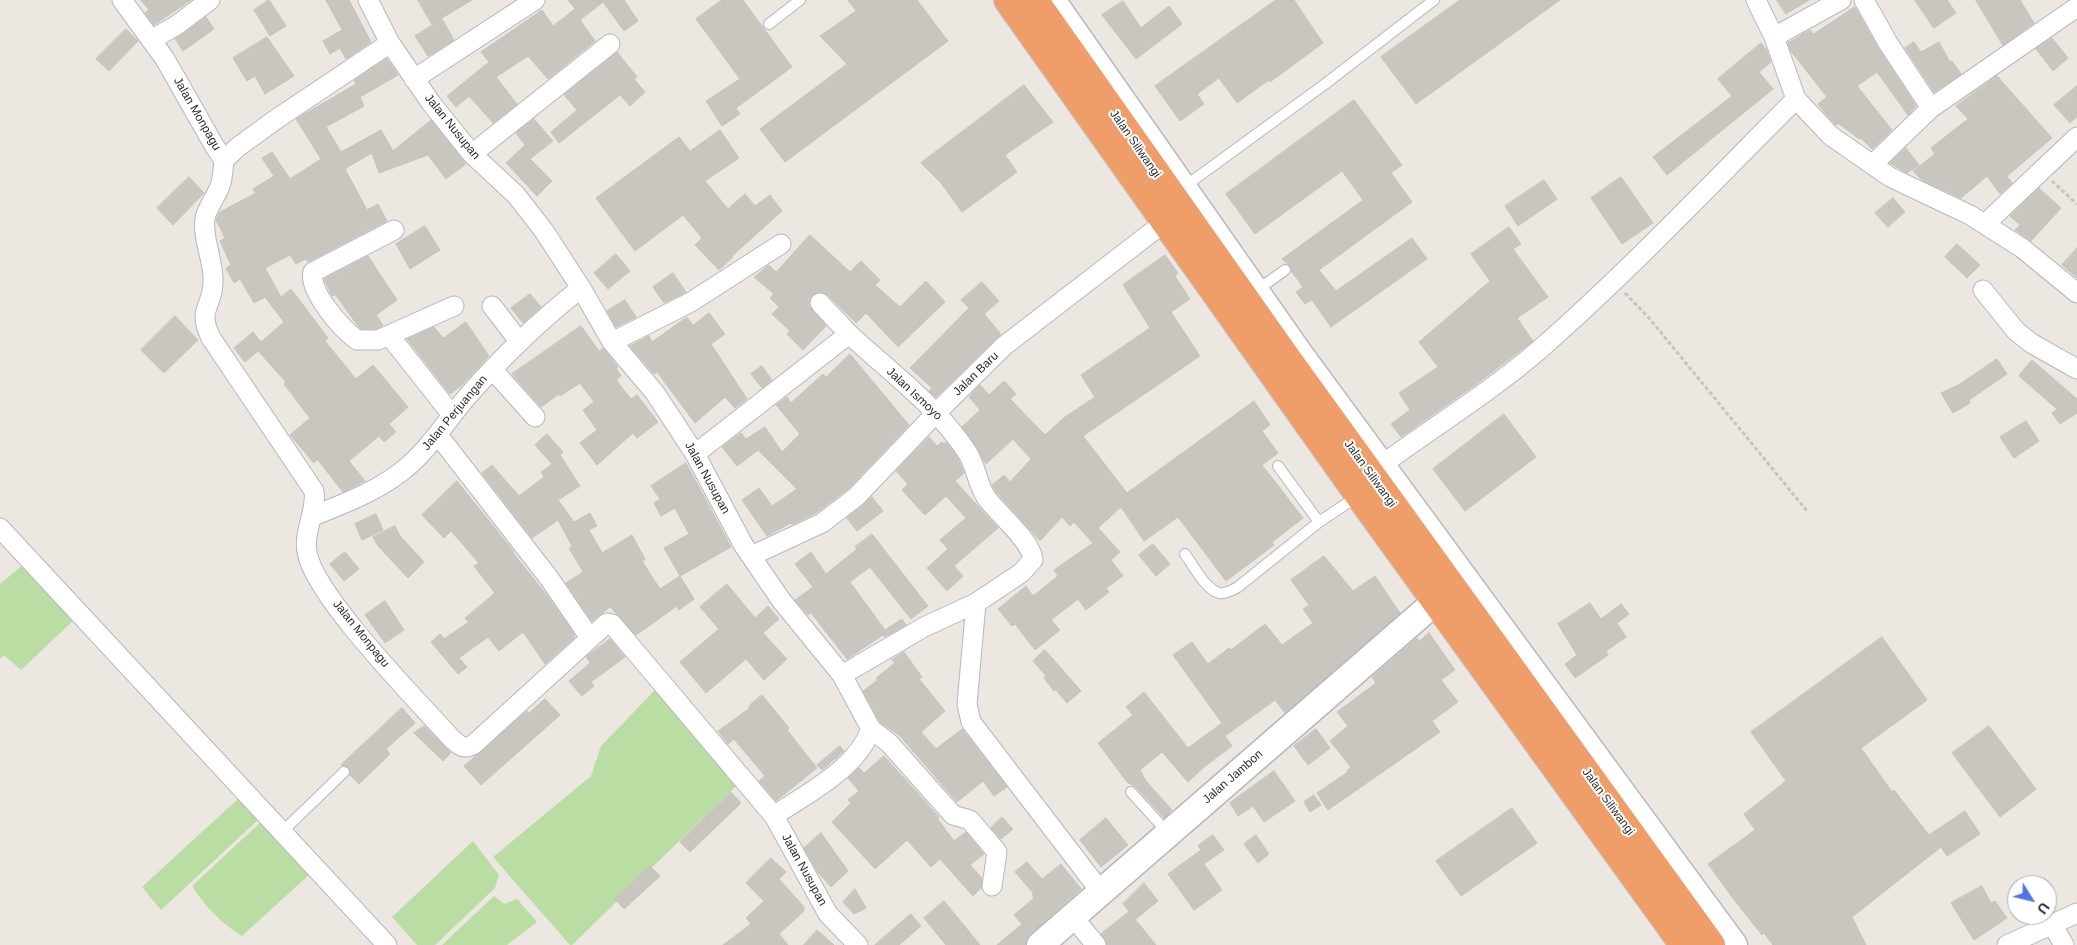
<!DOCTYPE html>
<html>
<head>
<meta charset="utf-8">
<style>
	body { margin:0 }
	#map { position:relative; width:2077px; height:945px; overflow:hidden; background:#ede7e1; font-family:Arial,sans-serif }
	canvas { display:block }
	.north { position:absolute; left:2007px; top:875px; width:50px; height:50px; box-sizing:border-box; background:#fff; border:1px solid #ababab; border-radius:50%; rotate:126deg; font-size:14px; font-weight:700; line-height:20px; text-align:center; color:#2d2d2d }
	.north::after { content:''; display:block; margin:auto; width:18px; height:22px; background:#5274e8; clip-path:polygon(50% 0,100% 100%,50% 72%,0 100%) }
</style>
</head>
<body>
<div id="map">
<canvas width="2077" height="945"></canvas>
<div class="north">U</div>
</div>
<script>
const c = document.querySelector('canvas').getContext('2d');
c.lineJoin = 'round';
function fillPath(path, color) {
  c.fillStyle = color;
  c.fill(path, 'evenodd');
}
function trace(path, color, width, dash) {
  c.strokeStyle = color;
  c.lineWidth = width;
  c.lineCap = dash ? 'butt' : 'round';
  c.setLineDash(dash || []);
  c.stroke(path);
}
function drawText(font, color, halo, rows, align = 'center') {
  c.font = font + ' Arial,sans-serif';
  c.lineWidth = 4;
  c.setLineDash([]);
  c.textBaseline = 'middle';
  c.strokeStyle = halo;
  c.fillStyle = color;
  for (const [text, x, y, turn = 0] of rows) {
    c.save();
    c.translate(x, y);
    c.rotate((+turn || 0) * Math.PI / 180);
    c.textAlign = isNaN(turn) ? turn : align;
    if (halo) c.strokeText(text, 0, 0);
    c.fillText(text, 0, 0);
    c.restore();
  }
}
fillPath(new Path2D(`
	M24,564L77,617L21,670L4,655L0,659V584Z
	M656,689L736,786L572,945H570L493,857L591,776L601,746Z
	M240,797L260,818L161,910L142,887Z
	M263,820L311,873L242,936C222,924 204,905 192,886Z
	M473,841L499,875L495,888L435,945H417L392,917Z
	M494,896L504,904L517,899L537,922L507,945H442Z`), '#b9dda3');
const building = new Path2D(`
	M141,0H191L154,25L145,13L149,10Z
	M269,0L286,26L270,36L254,10Z
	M326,0H349L371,42L346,59L340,48L330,54L323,41L342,30Z
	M418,0H472L432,24Z
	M568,0H624L638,21L624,31L603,2L580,20L595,41L548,79L528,56L496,77L517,104L493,123L469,96L456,107L447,96L489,62L481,52L542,10L553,26L575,9Z
	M722,0H743L792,67L736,108L740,114L722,126L706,101L740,79L696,19Z
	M848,0H917L948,41L785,162L760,129L847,64L820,36L856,11Z
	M1276,0H1294L1323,43L1270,82L1269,80L1237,103L1219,78L1197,94L1204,104L1180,121L1155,86Z
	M1460,0H1560L1416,104L1381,57Z
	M1777,0H1809L1786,14Z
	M1915,0H1947L1956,13L1934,28Z
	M1976,0H2020L2034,23L2003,45Z
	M1123,1L1141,28L1169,6L1182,24L1136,59L1102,15Z
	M1855,7L1879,49L1916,106L1908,115L1877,72L1857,86L1892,130L1872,149L1861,138L1859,139L1838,123L1836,125L1825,113L1818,104L1827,97L1790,50L1788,43L1810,30L1813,34Z
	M206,17L214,29L183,51L175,39Z
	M442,19L454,40L428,56L415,36Z
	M126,29L138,41L109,71L96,59Z
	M267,37L294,76L265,94L255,76L247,81L233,58Z
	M2052,38L2068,58L2053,71L2036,49Z
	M1914,42L1921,52L1939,42L1950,62L1952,61L1961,74L1934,92L1905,48Z
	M1761,43L1766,49L1771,62L1759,72L1773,89L1667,175L1653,157L1732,96L1718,79Z
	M617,52L637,77L634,79L645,92L630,106L620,95L559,143L551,132L577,110L564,95Z
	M387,59L398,75L360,97L364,106L326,127L341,152L381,130L393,151L431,120L466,164L446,179L428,155L379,173L372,153L346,168V171L367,210L378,204L387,221L308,262L305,259L296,264L290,255L265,268L281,297L291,289L328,338L325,341L356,379L373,365L408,407L389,424L396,432L384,442L379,436L349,461L365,481L343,492L317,459L314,463L290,435L310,418L284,384L286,382L258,351L245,362L234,348L253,332L261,342L284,322L265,297L254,303L240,279L234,283L226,268L231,265L220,241L225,238L216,220L220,212L256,193L253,189L274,176L262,158L272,152L290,179L321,159L296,119L356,84L354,80Z
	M1997,76L2052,138L2007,176L2012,183L2000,194L1987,176L1961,198L1922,180L1913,171L1935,154L1931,148L1968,119L1956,106Z
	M1024,85L1053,122L1005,155L1017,172L962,212L941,183L921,163Z
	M2077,86V117L2070,123L2054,105Z
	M1354,100L1402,165L1391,173L1412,202L1319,270L1336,291L1412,238L1427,259L1331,327L1312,300L1305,304L1296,292L1303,287L1292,272L1290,266L1282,259L1363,200L1342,171L1255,234L1226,194Z
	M534,119L553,141L530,159L552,181L537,196L506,163L525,145L516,133Z
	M720,130L739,158L705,181L728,209L745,194L755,206L770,195L782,211L732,256L733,257L719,270L695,245L702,238L683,215L635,251L596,198L679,137L690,151Z
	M1906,148L1919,165L1907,173L1890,163Z
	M189,177L204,193L173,225L157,208Z
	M1621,177L1653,223L1622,244L1591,198Z
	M1544,180L1557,199L1518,226L1505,206Z
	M2039,188L2061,208L2031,241L2015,230L2020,225L2010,216Z
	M1893,198L1905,212L1888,227L1875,213Z
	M425,226L440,250L410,269L396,244Z
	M1509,227L1521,244L1513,249L1548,297L1517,318L1533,341L1475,385L1401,437L1391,424L1410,410L1399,393L1438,367L1419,342L1490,281L1471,254Z
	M810,235L850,272L861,261L880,280L875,285L900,307L926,281L945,302L898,347L866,313L856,323L828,295L817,292L809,299V306L826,326L803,350L787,334L790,331L772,314L779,307L770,298L774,294L754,277L769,265L776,272Z
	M1957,244L1980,265L1967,278L1945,257Z
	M2077,248V278L2062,265Z
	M616,254L630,271L608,289L594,273Z
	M1165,255L1178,273L1175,276L1190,299L1171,312L1200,356L1083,436L1127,493L1254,401L1270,425L1262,431L1278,453L1262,465L1303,518L1272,542L1274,545L1226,581L1178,517L1144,541L1121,507L1098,528L1120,552L1111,560L1123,576L1106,588L1109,592L1086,610L1078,599L1051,620L1060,630L1035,650L1015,624L1012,626L998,609L1026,586L1033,596L1058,576L1054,570L1093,543L1074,522L1070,526L1062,517L1040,541L997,493L992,485L1004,475L1010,482L1031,459L1013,439L986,464L962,427L980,410L969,397L980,385L989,395L1004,381L1016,394L1010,399L1045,435L1065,417L1095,397L1081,375L1150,328L1123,285Z
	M368,256L397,300L376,315L383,325L376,329H361L358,326L335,294L333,296L331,294L324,279Z
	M673,273L686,292L664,303L653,287Z
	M982,282L999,301L984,314L1001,334L936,397L929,391L932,388L910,368L969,308L961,300Z
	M530,294L541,307L523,323L511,308Z
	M625,300L636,317L616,327L607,311Z
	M709,313L725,334L711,344L747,399L735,408L725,397L695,423L657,372L654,374L630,346L649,336L652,342L687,317L693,325Z
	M175,316L198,340L164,373L141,350Z
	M466,322L489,356L462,385L450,394L407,339L434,327L443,338Z
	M581,326L599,351L603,348L618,367L616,368L621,376L616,380L631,399L637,395L658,422L637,438L633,433L597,465L580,443L597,430L583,410L594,402L580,383L560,396L559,394L541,407L512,374Z
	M850,354L909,425L848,489L816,513L793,524L791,523L767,536L742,500L759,488L772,506L797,489L758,450L737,466L722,447L741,433L746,439L765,427L782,452L800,434L776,405L787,397L791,403L823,374L826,377Z
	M1997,359L2007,374L1969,400L1970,403L1953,413L1941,393L1960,384Z
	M2032,360L2077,399V413L2060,424L2052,413L2057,409L2019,376Z
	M762,366L772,380L762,388L751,374Z
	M1504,414L1536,457L1465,511L1433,469Z
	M2026,421L2039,441L2014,458L2000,437Z
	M547,434L563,452L560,455L580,486L558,500L574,522L590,513L597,526L589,530L602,553L632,535L645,559L642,561L660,589L680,576L694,599L679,610L677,606L636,635L610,607L592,621L566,583L583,572L569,548L572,546L558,520L532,538L482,473L492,465L519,496L544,477L541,472L552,464L535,445Z
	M929,437L937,446L942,442L944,444L946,442L958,458L964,473L955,481L998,528L954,566L963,576L947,591L927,568L948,549L940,540L966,518L946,496L925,515L902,490L908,484L896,471Z
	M686,463L731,547L680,576L664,548L689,534L675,508L661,516L654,503L660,499L651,486Z
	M457,481L514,552L513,553L546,594L574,634V638L545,664L523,632L499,651L488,637L459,658L467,667L458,674L431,642L440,634L444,639L469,622L465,618L495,593L474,566L479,563L451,531L444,538L422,515Z
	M872,497L883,511L857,531L847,518Z
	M376,514L383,530L362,540L355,524Z
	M395,526L400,536L424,562L408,578L378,546L373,537Z
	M872,534L928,606L911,619L870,567L850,582L885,630L902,619L906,625L885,637L883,635L847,659L811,613L808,615L795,600L813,587L795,564L811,552L826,574L857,549L855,547Z
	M1153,544L1170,564L1156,576L1139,555Z
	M345,552L359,569L344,581L330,564Z
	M1324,556L1353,591L1375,576L1400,613L1285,713L1275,700L1225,736L1232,746L1204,767L1188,782L1162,752L1140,770L1146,781L1172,810L1164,818L1136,787L1127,782L1098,743L1133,715L1126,707L1144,692L1188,748L1222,723L1173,655L1192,642L1208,664L1229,648L1231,650L1265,624L1282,645L1313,623L1303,609L1309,605L1291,580Z
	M727,584L755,618L768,606L779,619L763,633L787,659L764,680L746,659L706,693L680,662L719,629L700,607Z
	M385,601L404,630L385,643L365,615Z
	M1590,603L1601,619L1621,604L1629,614L1617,623L1626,637L1606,651L1608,655L1575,678L1565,664L1577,655L1558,624Z
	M1429,633L1455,670L1441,680L1458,702L1432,721L1440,732L1328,810L1317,793L1348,772L1347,771L1351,767L1330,741L1348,726L1337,712L1376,683L1372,677L1417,638L1419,641Z
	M1882,637L1927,700L1861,748L1892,792L1894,790L1929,835L1965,811L1980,834L1947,856L1941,847L1852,917L1866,945H1773L1764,933L1762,935L1735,901L1708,864L1755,830L1744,814L1786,781L1751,732Z
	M610,639L625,657L591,682L594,686L582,696L569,681L590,663L586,657Z
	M1045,650L1081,691L1067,703L1056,690L1054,691L1044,678L1046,676L1033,661Z
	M904,652L922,677L919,679L945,711L921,732L936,749L962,729L1007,787L994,796L983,781L957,802L899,735L880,722L863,691L878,680L876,678L895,663L892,660Z
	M762,695L789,728L787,730L817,768L776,801L759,781L765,776L734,739L728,744L718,731L750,708L749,706Z
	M545,699L560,715L481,785L464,766L527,711L529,713Z
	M402,708L415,723L386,749L390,754L359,784L350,775L349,768L341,765Z
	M424,726L451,753L443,761L414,733Z
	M1989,726L2036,789L2000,817L1952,753Z
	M1316,729L1330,748L1308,765L1294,746Z
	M840,746L844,751L822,770L817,765Z
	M884,756L939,817L937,818L954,841L966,832L984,854L970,865L982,878L981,888L973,896L940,859L931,867L907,840L875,869L832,822L851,803L848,800L859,791L848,778L859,768L864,773Z
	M1274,771L1295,801L1264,822L1253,806L1238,816L1230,803Z
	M731,792L741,803L690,852L680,842Z
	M1314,795L1321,805L1310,812L1304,802Z
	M1512,808L1537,843L1461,896L1436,861Z
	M1002,817L1013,829L1001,839L991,828Z
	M1106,818L1128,845L1101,867L1080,840Z
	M821,833L848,871L831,887L817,871L804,848Z
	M1213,835L1224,850L1204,864L1222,890L1194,910L1168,874L1201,850L1198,846Z
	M1256,835L1269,854L1258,863L1244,844Z
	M771,858L786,872L779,879L804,907V911L779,934L788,945H723L751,924L746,918L764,901L746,883Z
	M1027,862L1042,879L1061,864L1081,889L1030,934L1025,945H997L1022,924L1014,915L1034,898L1032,895L1034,894L1015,872Z
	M650,866L660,876L624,909L615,899Z
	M1144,883L1158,901L1136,919L1123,904Z
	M1982,886L1991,903L1995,901L2007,918L1974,940L1951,903Z
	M855,889L866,908L854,914L843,902Z
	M944,901L980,945H946L924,918Z
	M1129,912L1156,945H1107L1101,934Z
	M911,914L921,926L899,945H875Z
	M817,930L834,945H804Z`);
fillPath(building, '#c9c5bf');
trace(building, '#c8c3ba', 1);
const lane = new Path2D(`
	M769,24L800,0
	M1184,187L1325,84L1434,0
	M1257,290L1285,270
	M1278,466L1319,522
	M1185,554C1193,565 1205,589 1219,593C1226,594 1233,590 1238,587L1319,522L1358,496
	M1131,792L1168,833
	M281,833L344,772`);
const street = new Path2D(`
	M122,0L165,59L215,147L224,160C223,168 223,178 220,186C216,197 208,206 205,218C202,238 213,259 213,279C214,308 196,307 211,338L314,491C317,512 303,531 307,552C314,596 418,701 452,739C459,745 463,750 473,745L607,623L612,624L774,816
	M368,0L390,43L431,103L472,154L516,195L544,231L581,288L612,342L655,393L695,454L744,546L781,600L842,675L871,729C857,769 807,793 774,816L828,914L858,945
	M1756,0L1774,37L1796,99L1831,136L1890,177L1970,215L2022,248L2077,293
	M1864,0L1888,43L1931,108
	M1774,37L1841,0
	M151,40L177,25L210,0
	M414,79L535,0
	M472,154L610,44
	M224,160L238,147L275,120L390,43
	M1873,164L1931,108L2077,7
	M1985,224L2077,137
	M394,230L313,272C308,291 342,329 357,340H378L454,306
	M1983,290L2016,331L2031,343L2077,369
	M820,303L849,334
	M492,306L519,341
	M389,335L452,415
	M612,342L691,302L781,244
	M492,369L535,417
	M438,435L549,578L590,638
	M695,454L849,334C889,371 937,406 967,452C977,467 977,486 988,500C1000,515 1032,542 1033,560L1021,573L976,603L924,627L842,675
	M1383,464C1435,426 1490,392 1539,350C1629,271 1712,183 1796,99
	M313,516C343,504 375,492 401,472C428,451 445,423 466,398C502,357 538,322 581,288
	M0,528L387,945
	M751,556L822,523L856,497L936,413L1004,346L1157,228
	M976,603L967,704L971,722L1101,892
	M871,729L889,743L953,815L970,820L997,852L992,886
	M1073,917L1096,945
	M2053,926L2064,945
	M2007,945L2077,913`);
const secondary = new Path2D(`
	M1052,0L1299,353L1734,945
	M1040,945L1426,610`);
const highway = new Path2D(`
	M1008,0L1359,495L1684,945
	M1034,0L1288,360L1711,945`);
trace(lane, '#b4b7bf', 12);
trace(street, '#b4b7bf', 21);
trace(secondary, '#b4b7bf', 29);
trace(highway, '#c4c4c4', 30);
trace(new Path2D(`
	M2052,181L2077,204
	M1625,293L1649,318L1807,511`), '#c4c4c4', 3, [4, 2.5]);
trace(lane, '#fff', 10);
trace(street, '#fff', 19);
trace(secondary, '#fff', 26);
trace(highway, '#ef9e6a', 28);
drawText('12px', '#2d2d2d', '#fff', [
	["Jalan Monpagu",197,114,60],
	["Jalan Nusupan",452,127,51],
	["Jalan Siliwangi",1135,144,55],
	["Jalan Baru",976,374,-44],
	["Jalan Ismoyo",914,394,43],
	["Jalan Perjuangan",455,413,-50],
	["Jalan Siliwangi",1370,474,54],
	["Jalan Nusupan",707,478,61],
	["Jalan Monpagu",361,634,51],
	["Jalan Jambon",1233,777,-41],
	["Jalan Siliwangi",1608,802,54],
	["Jalan Nusupan",804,870,61]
]);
</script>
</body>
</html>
